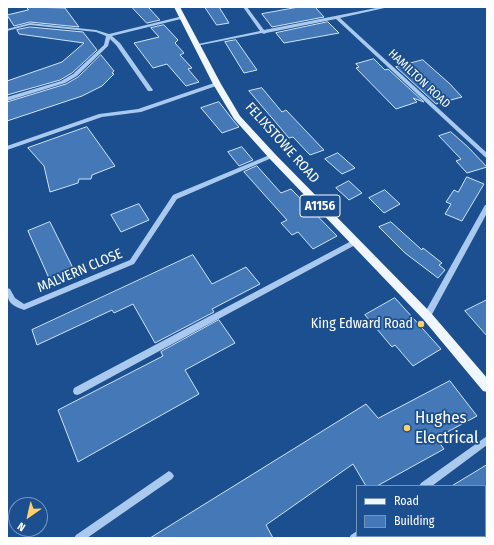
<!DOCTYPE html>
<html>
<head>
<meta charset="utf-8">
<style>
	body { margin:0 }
	#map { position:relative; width:494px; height:545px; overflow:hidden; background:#1b4f8f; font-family:"Fira Sans Condensed",sans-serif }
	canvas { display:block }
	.frame { position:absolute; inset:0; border:8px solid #fff; pointer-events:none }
	.legend { position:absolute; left:356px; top:485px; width:130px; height:52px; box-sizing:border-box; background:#1b4f8f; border:1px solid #7695bc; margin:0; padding:5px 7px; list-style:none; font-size:12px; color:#fff }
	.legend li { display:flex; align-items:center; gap:8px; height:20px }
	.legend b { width:20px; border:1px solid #7695bc }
	.north { position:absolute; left:8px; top:497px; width:40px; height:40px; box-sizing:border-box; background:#1b4f8f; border:1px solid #7695bc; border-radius:50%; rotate:214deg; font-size:11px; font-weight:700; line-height:16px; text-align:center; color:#fff }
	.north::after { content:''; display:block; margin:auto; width:14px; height:18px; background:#ffd166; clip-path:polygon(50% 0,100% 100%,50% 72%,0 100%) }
</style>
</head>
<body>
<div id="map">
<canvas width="494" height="545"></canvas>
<div class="frame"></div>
<ul class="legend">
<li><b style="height:5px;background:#f0f6ff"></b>Road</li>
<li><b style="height:11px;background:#4478b7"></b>Building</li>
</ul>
<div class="north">N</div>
</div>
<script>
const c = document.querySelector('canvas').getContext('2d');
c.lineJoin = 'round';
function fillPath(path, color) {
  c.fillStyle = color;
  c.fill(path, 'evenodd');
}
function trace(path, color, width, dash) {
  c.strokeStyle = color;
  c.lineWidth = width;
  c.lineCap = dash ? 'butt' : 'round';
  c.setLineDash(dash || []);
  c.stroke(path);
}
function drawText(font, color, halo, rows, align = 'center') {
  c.font = font + ' "Fira Sans Condensed",sans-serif';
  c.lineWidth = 3.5;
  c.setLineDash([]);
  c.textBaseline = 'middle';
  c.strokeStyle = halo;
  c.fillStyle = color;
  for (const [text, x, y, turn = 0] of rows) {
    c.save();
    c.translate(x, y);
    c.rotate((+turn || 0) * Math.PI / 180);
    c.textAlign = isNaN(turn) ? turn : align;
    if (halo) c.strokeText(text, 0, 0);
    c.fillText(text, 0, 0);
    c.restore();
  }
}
const building = new Path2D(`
	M27,7L65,8L79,27L30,22L14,26L7,15L28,10Z
	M132,7H148L160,20L147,23Z
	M205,7H219L229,23L217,25Z
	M299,7H315L324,17L272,27L262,14Z
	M328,22L339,33L284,43L276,33Z
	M164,25L178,40L175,43L184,53L180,55L192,68L188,69L199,82L186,86L167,64L153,68L134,43L159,37L151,28Z
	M30,27L83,32L97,50L72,73L60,80L7,95V81L62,62L84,43L19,34L17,30Z
	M236,40L257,70L244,73L225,42Z
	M101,55L114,71L112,73L114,74L102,86L82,96L7,121V102L66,84L78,77Z
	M374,59L385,70L388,69L424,102L413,98L417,102L396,109L356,68L359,67L356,64Z
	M423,60L450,84L462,97L436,104L396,67Z
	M262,88L282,112L286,110L324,150L310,155L293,137L289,138L249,91Z
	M219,102L233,120L239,127L222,133L201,108Z
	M87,127L115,166L92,175L91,179H79L78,183L50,192L44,166L28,148Z
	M451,132L468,147L487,167L467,173L456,161L461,159L439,136Z
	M242,147L253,160L239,166L228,152Z
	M338,153L355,168L342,174L325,159Z
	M257,166L281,193L291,189L337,236L313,249L298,232L292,235L281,223L287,220L244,172Z
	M467,177L484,184L462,221L445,214L451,204L446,202L454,190L458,192Z
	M349,181L362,193L349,200L336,188Z
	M385,190L400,204L384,213L369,198Z
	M139,204L149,220L121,232L111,215Z
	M50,222L76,274L52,285L28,231Z
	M391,222L422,250L423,248L442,263L439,265L445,270L438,278L405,253L379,227Z
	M193,255L212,284L246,267L260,284L212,309L214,312L155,343L133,304L114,313L112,310L37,345L32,330Z
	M395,298L441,349L413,366L395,345L392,347L365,315Z
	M487,300V336L465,311Z
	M219,320L235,343L185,370L199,394L78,462L58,410L163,356L161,352Z
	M450,381L477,416L436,438L444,449L377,486H366L353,464L266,525L273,538H150L366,404L378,418Z
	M487,465V486H452Z`);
fillPath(building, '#4478b7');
trace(building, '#cfe3fa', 1);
fillPath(new Path2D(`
	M243,7H247L264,30L381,7H389L340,18L487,153V158L485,157L336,19L266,33L264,34L262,33L196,46V44H198L260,31Z
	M183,16H185V18L112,36L120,43L153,90L152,91H148L116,45L110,39L108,46L77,76L65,83L7,101V97L61,81L73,74L104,45L106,36L96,32L30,25L7,31V29L30,23L96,30L109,34Z
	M217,82L219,83V85L141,112L102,117L7,150V146L99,114L138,109Z
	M272,154L274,155V157L177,199L134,264L24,310C11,305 7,303 7,288L10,289L15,298L24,304L130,260L173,195Z
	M485,205H487V213L430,318L427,319L424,318L423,316L424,314Z
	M355,239L357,240L358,242L357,244L80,394L77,395L74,394L73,391L74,388Z
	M487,436V445L432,486H419L421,483Z
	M169,471L172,473L174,476L172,479L87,538H74L76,535Z
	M357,531V536H362L361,538H349L351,535Z`), '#a9c9ee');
fillPath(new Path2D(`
	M174,7H180L221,84L240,116L275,154L431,313L487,378V392L483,391L423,319L269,158L234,119L213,84Z`), '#f0f6ff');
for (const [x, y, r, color] of [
	[421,324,4,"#ffd166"],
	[407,428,4,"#ffd166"]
]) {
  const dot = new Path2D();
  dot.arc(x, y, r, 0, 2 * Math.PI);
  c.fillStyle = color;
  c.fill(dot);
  trace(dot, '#1b4f8f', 1.5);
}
drawText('12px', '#fff', '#1b4f8f', [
	["HAMILTON ROAD",419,79,43]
]);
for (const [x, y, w] of [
	[320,206,40]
]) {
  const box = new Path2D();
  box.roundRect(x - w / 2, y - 11, w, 22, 3);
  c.fillStyle = '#1b4f8f';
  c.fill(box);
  trace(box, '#fff', 1);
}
drawText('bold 13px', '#fff', null, [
	["A1156",320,206]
]);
drawText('14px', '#fff', '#1b4f8f', [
	["FELIXSTOWE ROAD",282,143,48],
	["MALVERN CLOSE",80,271,-23]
]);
drawText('14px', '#fff', '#1b4f8f', [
	["King Edward Road",413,324]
], 'right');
drawText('17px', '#fff', '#1b4f8f', [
	["Hughes",415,418],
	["Electrical",415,438]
], 'left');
</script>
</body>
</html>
